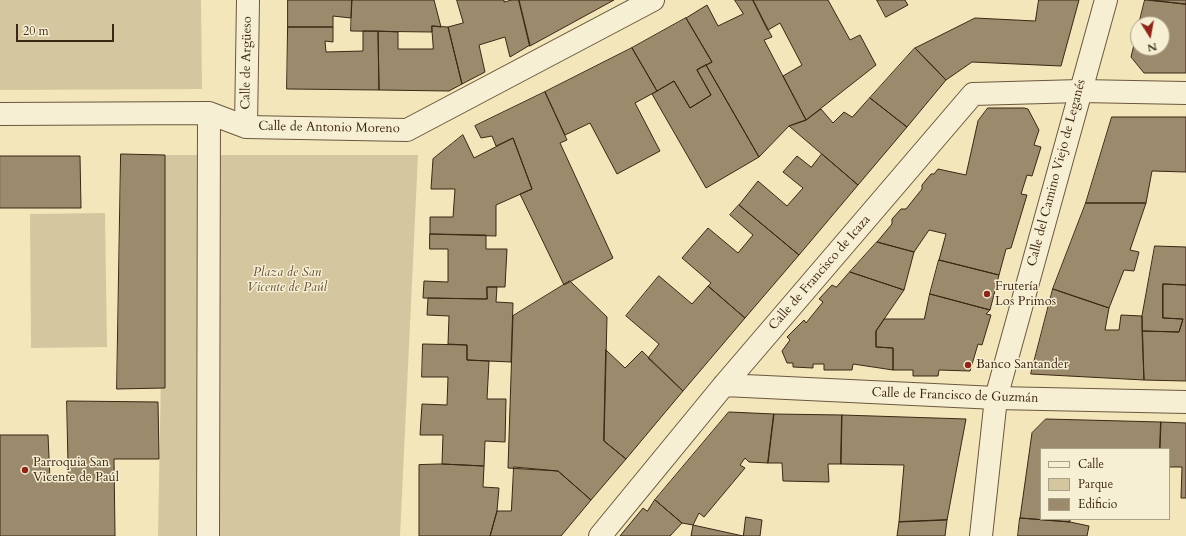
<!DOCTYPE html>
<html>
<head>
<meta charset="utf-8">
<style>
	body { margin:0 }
	#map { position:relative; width:1186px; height:536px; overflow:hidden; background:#f3e6bb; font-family:Cardo,serif }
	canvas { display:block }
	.legend { position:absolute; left:1040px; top:448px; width:130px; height:72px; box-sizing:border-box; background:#f7efd3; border:1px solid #ac9f87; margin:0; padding:5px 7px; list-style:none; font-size:12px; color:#3c2714 }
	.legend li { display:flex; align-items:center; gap:8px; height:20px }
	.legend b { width:20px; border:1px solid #ac9f87 }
	.north { position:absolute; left:1130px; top:16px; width:40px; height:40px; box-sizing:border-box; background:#f7efd3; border:1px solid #ac9f87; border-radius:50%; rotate:169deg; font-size:11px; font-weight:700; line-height:16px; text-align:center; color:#3c2714 }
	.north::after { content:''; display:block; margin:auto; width:14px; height:18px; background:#8f2418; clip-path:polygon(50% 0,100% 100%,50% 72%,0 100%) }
	.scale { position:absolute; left:16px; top:24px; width:98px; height:18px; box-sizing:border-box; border:2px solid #3c2714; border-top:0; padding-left:5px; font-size:12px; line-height:14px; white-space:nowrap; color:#3c2714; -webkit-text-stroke:3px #f7efd3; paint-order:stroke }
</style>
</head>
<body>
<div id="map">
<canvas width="1186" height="536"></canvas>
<ul class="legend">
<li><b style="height:5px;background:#f7efd3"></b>Calle</li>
<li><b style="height:11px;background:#d4c69f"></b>Parque</li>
<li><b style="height:11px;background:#9b8a6b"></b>Edificio</li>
</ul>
<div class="north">N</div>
<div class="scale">20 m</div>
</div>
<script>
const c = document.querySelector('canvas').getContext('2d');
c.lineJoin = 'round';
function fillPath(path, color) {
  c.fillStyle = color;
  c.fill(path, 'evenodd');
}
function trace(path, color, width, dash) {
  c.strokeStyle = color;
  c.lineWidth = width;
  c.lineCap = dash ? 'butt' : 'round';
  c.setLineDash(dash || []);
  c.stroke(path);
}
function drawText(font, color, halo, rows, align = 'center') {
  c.font = font + ' Cardo,serif';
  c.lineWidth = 3;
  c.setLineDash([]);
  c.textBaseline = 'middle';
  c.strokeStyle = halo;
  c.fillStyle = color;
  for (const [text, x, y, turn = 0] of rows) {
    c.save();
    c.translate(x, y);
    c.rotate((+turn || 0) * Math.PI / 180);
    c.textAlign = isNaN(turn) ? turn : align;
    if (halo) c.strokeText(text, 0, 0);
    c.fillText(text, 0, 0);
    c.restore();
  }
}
fillPath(new Path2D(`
	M0,0H201L202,89L0,90Z
	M165,155H418L400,536H158Z
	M105,213L107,347L31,348L30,214Z`), '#d4c69f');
const building = new Path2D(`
	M288,0H352L351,18L333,16V27H288Z
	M352,0H434L441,27L432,26V32L351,31Z
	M457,0H504V2L512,0H519L530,45L510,57L505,37L479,45L485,72L462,84L448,27L463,23Z
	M519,0H614L530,46Z
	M735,0H753L772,37L764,40L806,120L789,126L759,157L706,65L712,62L686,18L707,5L718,26L743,14Z
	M753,0H828L850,40L860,35L876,65L806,120L783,76L802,65L780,23L768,30Z
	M877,0H905L908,5L886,17Z
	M1039,0H1079L1061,66L972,62L946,80L915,48L975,18L1035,21Z
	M1145,0L1186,4V73H1144L1131,57L1138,28V48H1162V24H1139Z
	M1152,0H1186V4Z
	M686,18L712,62L697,70L711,95L690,108L674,81L657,91L632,48Z
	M432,26L448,27L462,84L449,91L379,90L378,31L398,32V49H433Z
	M288,27H333V42L325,41L326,52L363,51V31H378L379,90L287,89Z
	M632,48L657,91L635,103L660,151L617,174L590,123L565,135L545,92Z
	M915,48L946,80L907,127L870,98Z
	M706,65L759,157L706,188L652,94L674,81L690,108L711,95L697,70Z
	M545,92L567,140L560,143L613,258L564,285L520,194L532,189L513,138L496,146L492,136L481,138L475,126Z
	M870,98L907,127L858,185L789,126L806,120L821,109L833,123L844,112L852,117Z
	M988,108H1024L1028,109L1039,130L1034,145L1041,147L1032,176L1027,175L1021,194L1027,195L1011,248L1006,249L999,275L939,260L946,234L929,230L914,252L877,242L892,224V219L901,209H906L922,189V185L931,174H934L938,169L966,175L978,121Z
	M1112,117H1186V172L1152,171L1146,203H1086Z
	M463,135L474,158L513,138L532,189L496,205V236L430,234V217H453L455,189H431L433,159Z
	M121,154L165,155V388L117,389Z
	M822,154L858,185L799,255L739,205L758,181L787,206L803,188L783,172L797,156L811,167Z
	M0,156H80L81,208H0Z
	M1086,203H1146L1130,250L1139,252L1134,271L1124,270L1109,308L1053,289Z
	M739,205L799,255L745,318L708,286L711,283L682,258L708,228L738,253L753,235L730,215Z
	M430,234L486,235V249H507L505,287H487V299L423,298L424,281L448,282V249H430Z
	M877,242L914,252L904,290L850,272Z
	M1155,246L1186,247V285L1163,284V318L1183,319L1179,332L1142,331V316Z
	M939,260L999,275L990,310L930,294Z
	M850,272L904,290L876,331V347L893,348V370L853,364L852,370H824V364H813V368L793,367V363H787L782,351L790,340L787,337L804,320L806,323L823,302L819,299L832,285L836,287Z
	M659,276L692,304L708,286L745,318L683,391L648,358L659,344L626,316Z
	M570,281L607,317L604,441L626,459L591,500L558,471L508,468L513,316Z
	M1163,284L1186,285V381L1144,380L1142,331L1179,332L1183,319L1163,318Z
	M487,287H497L496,302L513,303L511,362L467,360V345L448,344L449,316L427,315L428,298L487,299Z
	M1053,289L1109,308L1105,330H1119L1121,315L1142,316L1144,380L1031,374Z
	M930,294L990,310L986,314L991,315L982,345L978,344L970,371L939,370L938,376H913V370H893V348L876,347V331L884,319H924Z
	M423,344L467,345V360L489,361L487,399H506L505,442L485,441L484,466L442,464L443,435H420L422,404L447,405L448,377H422Z
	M606,350L625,368L642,351L683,391L626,459L604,441Z
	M67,401L158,402L159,459H114L115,536H0V435H48L50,480H68Z
	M729,412L774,414L768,463L749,462L745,458L740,465L745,468L704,517L699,513L693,525L682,523L655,500Z
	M774,414L842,415L841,464H828L829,482L783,481L782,463H768Z
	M842,415L966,419L947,520L899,522L904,465L841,464Z
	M1046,419L1161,422L1160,449H1041V519H1070V522L1020,518L1032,433Z
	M1161,422L1186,423V498H1181L1182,467H1169V449H1160Z
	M442,464L484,466L483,487L499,488L497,511L490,536H419V465Z
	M514,467L558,471L591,500L561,536H490L497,511H511Z
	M655,500L682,523L670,536H620L643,508L647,511Z
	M746,517L762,520L760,536H691L693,525L743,536Z
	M1020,518L1070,522L1089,526L1087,536H1018Z
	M947,520L945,536H897L899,522Z`);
fillPath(building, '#9b8a6b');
trace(building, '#3c2714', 1);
const minor = new Path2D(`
	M0,114L209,113L246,127L407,130L653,0
	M246,127L248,0
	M724,385L996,398L1186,402
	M208,536L209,113
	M600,536L724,385L973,94L1080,91L1186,93`);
const tertiary = new Path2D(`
	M981,536L996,398L1106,0`);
trace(minor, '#6a573e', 24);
trace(tertiary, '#6a573e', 24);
trace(minor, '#f7efd3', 22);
trace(tertiary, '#f7efd3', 22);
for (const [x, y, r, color] of [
	[987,294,4,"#8f2418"],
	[968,365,4,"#8f2418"],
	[25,470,4,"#8f2418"]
]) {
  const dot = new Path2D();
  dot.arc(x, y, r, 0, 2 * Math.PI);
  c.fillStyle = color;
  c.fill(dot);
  trace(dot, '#f7efd3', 1.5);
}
drawText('13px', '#3c2714', '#f7efd3', [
	["Calle de Argüeso",247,63,-89],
	["Calle de Antonio Moreno",329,128,1],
	["Calle del Camino Viejo de Leganés",1057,173,-75],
	["Calle de Francisco de Icaza",820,273,-49],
	["Calle de Francisco de Guzmán",955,396,2]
]);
drawText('italic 13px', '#624f37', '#f7efd3', [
	["Plaza de San",287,273],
	["Vicente de Paúl",287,288]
]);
drawText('13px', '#3c2714', '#f7efd3', [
	["Frutería",995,287],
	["Los Primos",995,302],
	["Banco Santander",976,365],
	["Parroquia San",33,463],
	["Vicente de Paúl",33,478]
], 'left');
</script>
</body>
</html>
